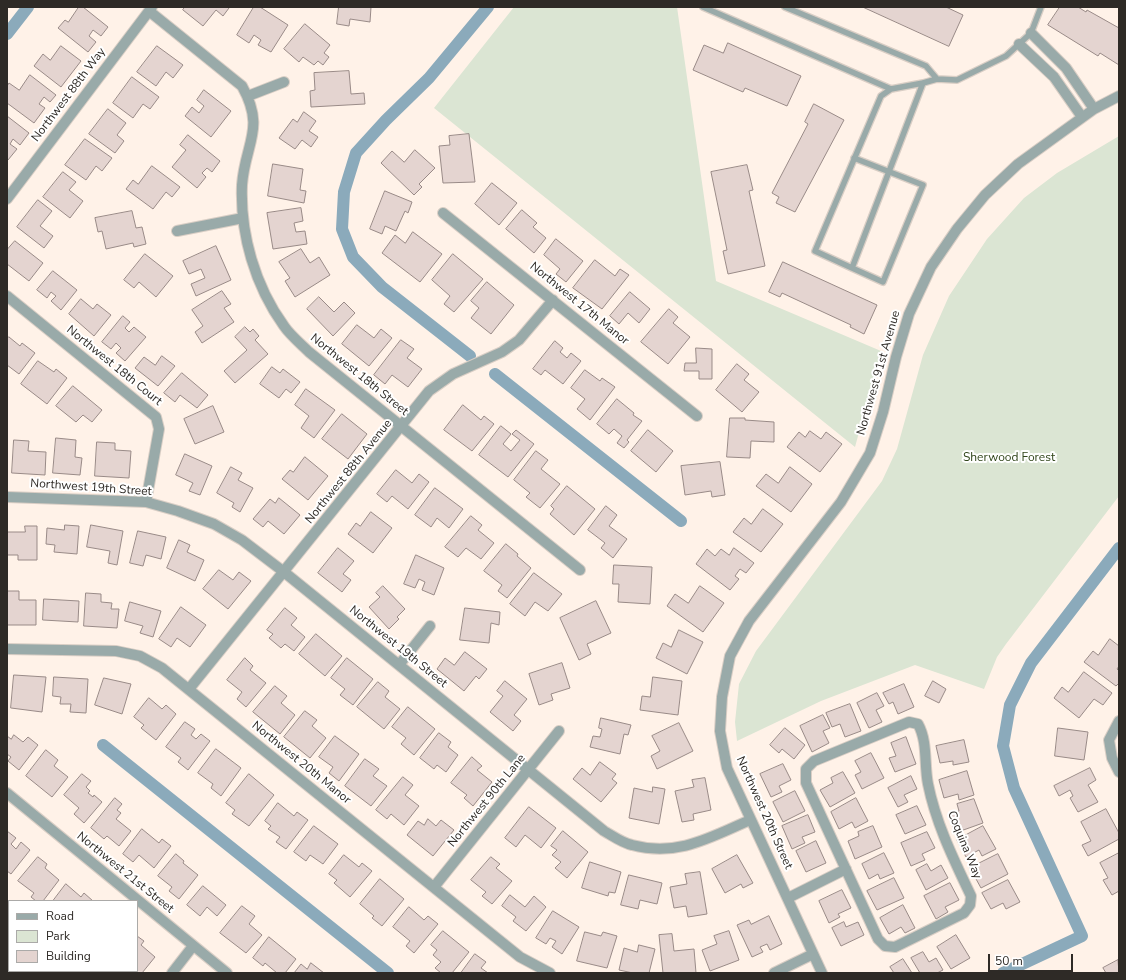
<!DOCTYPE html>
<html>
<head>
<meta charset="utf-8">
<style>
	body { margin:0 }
	#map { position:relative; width:1126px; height:980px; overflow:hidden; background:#fff2e8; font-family:"Nunito Sans",sans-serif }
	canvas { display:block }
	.frame { position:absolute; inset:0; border:8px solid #2e2a26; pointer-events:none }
	.legend { position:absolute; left:8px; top:900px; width:130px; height:72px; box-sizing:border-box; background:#fff; border:1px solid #abaaa8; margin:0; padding:5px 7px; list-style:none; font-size:12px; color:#2e2a26 }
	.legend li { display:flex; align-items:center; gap:8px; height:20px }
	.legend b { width:20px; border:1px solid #abaaa8 }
	.scale { position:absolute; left:988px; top:954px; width:85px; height:18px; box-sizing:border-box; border:2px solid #2e2a26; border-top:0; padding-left:5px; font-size:12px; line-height:14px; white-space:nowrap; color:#2e2a26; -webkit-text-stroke:3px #fff; paint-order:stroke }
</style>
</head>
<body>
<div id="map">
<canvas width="1126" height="980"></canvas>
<div class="frame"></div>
<ul class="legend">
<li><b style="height:5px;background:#99aaa9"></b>Road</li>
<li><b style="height:11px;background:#dbe5d3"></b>Park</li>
<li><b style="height:11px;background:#e4d4d0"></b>Building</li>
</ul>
<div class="scale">50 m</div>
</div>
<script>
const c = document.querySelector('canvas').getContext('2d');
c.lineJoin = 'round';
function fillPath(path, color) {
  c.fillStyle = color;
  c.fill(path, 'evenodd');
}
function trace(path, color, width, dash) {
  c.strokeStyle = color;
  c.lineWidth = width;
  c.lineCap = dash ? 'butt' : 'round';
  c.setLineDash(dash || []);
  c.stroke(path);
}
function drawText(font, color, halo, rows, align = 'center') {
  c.font = font + ' "Nunito Sans",sans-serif';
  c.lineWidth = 4;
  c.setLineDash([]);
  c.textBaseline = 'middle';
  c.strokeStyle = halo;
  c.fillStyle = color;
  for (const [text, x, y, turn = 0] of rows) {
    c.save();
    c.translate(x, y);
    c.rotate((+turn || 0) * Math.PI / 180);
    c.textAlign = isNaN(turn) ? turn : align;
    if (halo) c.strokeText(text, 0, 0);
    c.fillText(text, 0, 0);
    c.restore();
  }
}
fillPath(new Path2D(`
	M514,7H677L716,281L881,351L855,447L434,108Z
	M1119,136V496L1006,644L997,657L984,689L915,665L821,701L737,741L735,722L739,684L756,651L882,481L897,449L923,355L949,296L987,239L1024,198L1057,173Z`), '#dbe5d3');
trace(new Path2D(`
	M7,34L28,7
	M470,356L382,287L353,257L342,229L344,192L356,153L386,120L429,78L488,7
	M495,374L681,521
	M103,745L388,973
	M1003,973L1082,936L1014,788L1003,746L1010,705L1031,663L1119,548`), '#8baabb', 12);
const building = new Path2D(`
	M79,7H83L108,27L101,36L93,30L89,36L96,42L88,52L58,28L65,20L68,22Z
	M185,7H228L229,8L223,16L216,10L203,26L183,10Z
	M254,7H260L288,25L271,52L258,45L261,40L254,35L249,43L237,35Z
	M339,7H371L370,22L350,19L349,26L337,24Z
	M863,7H946L963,15L949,46Z
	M1060,7H1078L1086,12L1087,10L1119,28V65L1100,53L1098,56L1048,25Z
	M305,24L330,45L324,53L329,57L323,65L318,61L314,65L303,57L299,62L284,49Z
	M728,43L801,76L787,106L745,88L743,92L693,70L704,45L723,53Z
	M61,46L81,61L61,87L34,66L43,54L50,60Z
	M157,46L183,65L173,78L166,72L156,86L137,72Z
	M349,71L351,94L364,93L365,104L311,107L310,91L315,90L314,73Z
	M30,75L56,95L50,102L44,97L39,104L45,108L34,123L7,103V86L9,83L19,90Z
	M132,77L159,97L150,109L143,104L133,118L113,103Z
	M204,90L231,111L211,137L185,116L192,107L199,113L204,106L197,100Z
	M814,104L844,120L795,212L776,203L779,197L772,193L808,124L805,122Z
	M108,109L126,123L117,135L124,141L115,153L89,134Z
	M304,112L316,121L309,131L318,137L311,147L302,140L295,149L279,138L293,119L297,122Z
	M7,116L29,133L20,145L13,139L10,144L17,149L8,160L7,159Z
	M469,134L475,182L443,183L439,146L450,145L449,136Z
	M188,135L220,161L212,172L207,168L202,173L206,177L197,188L172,167L186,150L180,145Z
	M85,139L112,158L102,171L96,166L86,180L65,165Z
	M415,150L435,168L419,184L422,187L414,195L381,163L392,151L404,162Z
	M273,164L303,169L300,190L306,191L304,203L268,196Z
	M747,165L753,190L749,191L765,266L728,274L723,251L727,250L711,172Z
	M152,166L180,187L172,197L166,192L153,209L126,189L133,180L138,184Z
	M63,172L76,182L69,190L83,201L70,218L43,197Z
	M492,183L517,203L499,225L475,204Z
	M385,191L412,202L408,213L405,211L396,231L385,226L382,234L370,229Z
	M38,200L52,211L40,226L53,236L44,248L17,227Z
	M301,208L303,221L294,223L296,232L305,231L307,244L273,249L267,213Z
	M522,210L537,223L533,227L546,238L534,253L506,229Z
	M132,211L136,228L142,227L146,244L134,247L133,243L106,249L102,231L98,232L95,218Z
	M413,232L442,254L420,282L382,253L395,235L405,243Z
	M556,239L583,261L566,282L556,274L560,269L544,255Z
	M15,241L43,263L29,281L7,264V250Z
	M216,246L231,280L196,296L191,284L205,278L201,269L189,274L183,261Z
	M301,249L310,263L319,257L330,275L295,297L285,281L290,278L279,262Z
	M145,254L173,276L156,297L139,282L134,288L124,280Z
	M453,254L483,279L454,312L444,304L450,296L432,280Z
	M595,260L615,276L620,269L629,275L602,309L573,288Z
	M783,262L877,305L864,334L850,327L851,325L782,293L780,297L769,292Z
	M53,271L77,290L61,310L51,301L56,296L51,292L47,298L37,290Z
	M487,282L514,305L491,334L471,318L479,308L471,301Z
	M222,291L231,304L224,308L234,322L202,343L195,332L203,326L192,310Z
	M630,292L650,309L639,323L628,313L619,324L610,316Z
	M319,297L334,312L344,302L355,313L333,336L307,309Z
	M81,299L93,309L97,304L111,315L94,336L69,314Z
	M669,309L678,317L673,323L690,337L668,364L641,342Z
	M123,316L130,322L125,328L129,332L134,327L146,337L125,361L116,353L121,348L116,343L111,349L102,342Z
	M357,325L374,338L381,329L392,338L369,366L342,344Z
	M245,327L250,332L253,329L259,336L255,340L268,354L235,383L224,371L247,350L235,337Z
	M9,337L20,346L22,343L35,353L19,374L7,365V339Z
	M401,340L414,349L407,358L422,369L408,387L392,375L385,384L374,375Z
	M555,341L563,348L560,352L567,358L571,353L581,361L563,384L545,370L541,375L533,369Z
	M696,348L712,349V379H699V371H684L685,363H696Z
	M162,356L175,366L158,386L135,368L144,357L155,365Z
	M38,361L54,372L56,369L67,378L47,404L21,384Z
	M737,364L749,374L744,380L759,392L742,412L716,390Z
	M272,367L280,373L283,369L300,382L291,393L286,389L279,398L260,384Z
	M585,370L600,381L602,378L615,387L590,420L577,409L585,399L571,388Z
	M182,373L208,395L197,408L180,395L175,402L164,393Z
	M73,386L102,410L92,422L83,415L76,422L56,406Z
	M306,389L335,410L314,438L301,428L309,416L295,405Z
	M617,399L634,413L633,415L642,421L627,440L629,442L624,448L617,443L622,436L614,429L609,434L597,424Z
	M463,405L481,420L484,416L494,424L472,451L444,430Z
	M213,406L224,432L195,444L184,419Z
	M342,414L367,434L348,459L322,439Z
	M730,418H745V420L774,422V442L751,441L750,458L727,457Z
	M501,426L511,434L503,444L511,451L520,440L512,434L516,430L534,444L508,477L479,455Z
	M648,430L673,451L656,472L631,451Z
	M810,431L821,439L826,432L842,444L820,472L787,447L799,432L805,437Z
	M56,438L76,440L75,457L82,458L80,475L53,473Z
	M14,440L29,441L28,451L46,452L45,475L12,473Z
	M97,442L115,443V450L131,451L129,478L95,476Z
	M536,451L548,460L541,469L560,484L540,508L526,497L530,493L514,480Z
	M185,454L212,466L200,495L189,491L193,483L176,475Z
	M305,457L328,476L308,500L282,479L290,470L293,472Z
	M720,462L725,495L712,497L711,491L685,495L681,466Z
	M231,467L242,473L238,480L253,488L240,512L232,507L234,503L217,493Z
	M790,467L812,484L791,512L756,486L766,474L778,483Z
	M396,470L412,483L419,474L429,482L408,509L392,496L387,502L377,494Z
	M567,486L595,509L574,535L550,514L554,509L551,506Z
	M435,488L463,509L449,528L437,518L431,527L415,515Z
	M279,498L300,515L284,534L268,521L263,527L253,519L270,499L275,503Z
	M606,506L617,515L609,526L627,539L613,558L601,548L605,543L588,530Z
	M763,509L783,524L761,552L733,532L744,518L751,524Z
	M371,512L392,528L373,553L348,534L356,523L360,526Z
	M471,516L482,525L478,530L494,543L481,559L466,548L458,557L445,547Z
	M65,525L79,526L77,554L54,552L55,545L46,544L47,528L64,530Z
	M91,525L123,531L117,565L108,563L110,551L87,547Z
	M25,526H37V560H18V555H7V532H25Z
	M138,531L166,537L161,559L146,555L143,566L130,563Z
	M179,540L190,545L187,552L204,560L195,581L167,568Z
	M506,544L518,554L517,556L531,568L507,598L498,591L502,585L484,571Z
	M338,548L354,561L343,574L351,580L342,592L318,573Z
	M734,548L754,563L746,573L740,569L735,576L739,579L730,590L696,564L707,549L715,556L721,549L729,555Z
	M416,555L444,568L434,595L422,590L425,582L419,579L415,588L404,584Z
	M614,565L652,567L650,604L618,602L619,584H613Z
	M219,570L233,580L239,572L251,581L228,609L203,589Z
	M534,573L562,594L548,611L535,602L525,616L510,604Z
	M383,586L405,609L397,617L399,619L389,629L369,607L380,597L376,593Z
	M700,586L724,603L703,632L667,606L675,594L688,603Z
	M7,591H19V600H36V625H7Z
	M86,593L101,594V602L112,603L111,609H119L117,628L84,626Z
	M44,599L79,601L78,622L43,620Z
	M596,601L611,633L587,644L591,654L579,660L560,618Z
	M130,602L161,611L153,637L140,633L143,626L125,621Z
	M181,607L206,625L190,647L177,638L171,647L159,639Z
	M285,608L297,618L291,625L305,637L294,651L285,644L281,648L269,638L273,634L267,630Z
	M465,608L500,612L499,625L491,623L489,643L460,640Z
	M679,630L703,642L687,674L656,658L663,643L671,647Z
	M316,634L342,656L325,676L299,654Z
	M1110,639L1119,646V666L1117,669L1119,671V683L1116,686L1084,662L1093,651L1098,655Z
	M465,652L487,669L479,679L476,676L464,691L437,669L445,658L454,665Z
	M245,658L253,666L250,670L266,683L246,707L237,699L242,692L227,680Z
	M347,658L373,679L353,705L340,695L345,689L331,678Z
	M562,663L570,688L551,694L553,700L539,705L529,674Z
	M1084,672L1112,693L1103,705L1094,699L1079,718L1054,698L1062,687L1068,692Z
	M14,675L46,677L42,712L11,708Z
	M54,677L88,679L86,713L70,712L71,704H60L61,697L53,696Z
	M653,677L682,681L678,715L640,710L642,696L650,697Z
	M104,678L131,684L122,714L95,705Z
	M505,681L527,699L514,715L521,721L513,731L490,712L503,696L497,691Z
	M933,681L946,689L939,703L925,696Z
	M378,682L389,691L385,697L400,709L384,729L357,707Z
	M904,684L914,707L898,714L893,702L889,704L883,693Z
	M275,686L287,696L281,703L295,715L280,734L253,712Z
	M877,693L884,706L876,710L882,722L869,728L857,703Z
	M149,698L162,709L166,705L176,714L156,740L141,728L144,725L134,717Z
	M850,704L861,731L845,737L840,724L832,727L826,713Z
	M408,707L435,729L414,755L401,744L406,738L392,727Z
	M305,711L317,720L312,726L326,738L310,758L284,737Z
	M823,715L830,728L823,731L829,743L812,752L800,726Z
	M601,718L631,725L628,735L624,734L620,754L590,747L593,736L600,737L602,729L599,728Z
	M185,722L195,729L191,735L196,739L201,734L210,741L188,770L178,762L181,758L166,747Z
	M679,723L693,751L657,769L651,756L660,751L652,736Z
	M785,728L805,745L794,759L782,749L779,753L770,745Z
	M1058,728L1088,732L1084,760L1055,756Z
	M439,733L451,742L448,747L458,755L446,772L437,765L434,769L420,758Z
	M14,735L23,742L28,737L38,745L19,770L8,761L11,757L7,754V736L11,739Z
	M335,736L359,754L339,781L329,773L333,767L319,757Z
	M906,737L916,764L895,772L889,758L896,756L891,743Z
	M964,740L969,762L953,765V761L940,763L936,746Z
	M216,749L241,768L221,796L211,788L213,784L198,773Z
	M46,750L58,760L54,766L68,777L52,797L26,776Z
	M871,753L884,778L862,789L855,775L861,772L855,761Z
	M472,757L482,766L477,770L492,782L473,806L464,798L467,795L451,783Z
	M365,759L379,769L373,776L387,786L371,806L345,786Z
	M600,762L616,774L612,779L617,783L601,802L573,779L582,768L590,775Z
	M783,764L791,780L779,786L782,792L771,797L760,774Z
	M1090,768L1096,780L1088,785L1098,802L1078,812L1070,798L1073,796L1070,790L1059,796L1054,786Z
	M967,771L974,795L959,800L958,794L944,798L939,780Z
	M843,772L855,793L830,807L820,790L833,783L831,778Z
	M82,774L91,781L86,787L90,791L88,793L93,797L94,795L102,802L84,823L74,814L79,808L64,795Z
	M249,774L274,795L249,826L232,814L235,810L226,803Z
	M911,776L917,789L904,795L908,802L898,807L888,788Z
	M403,777L413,785L405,795L419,806L404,825L391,814L387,819L376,810Z
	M705,778L711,810L693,814L694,820L682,822L675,791L694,787L692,780Z
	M653,787L665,789L659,824L629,818L634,788L652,792Z
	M795,791L805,811L783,822L773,802Z
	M115,798L122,804L117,810L121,813L116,819L131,831L119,846L107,836L104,839L91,828Z
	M856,798L868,821L855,828L852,822L839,829L831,812Z
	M974,799L983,823L955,833L949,815L959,811L957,804Z
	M278,803L294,816L297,812L308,820L286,849L276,842L280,837L268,829L271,826L265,821Z
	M917,806L926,825L905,834L896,815Z
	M529,807L556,828L541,848L525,835L516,847L505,838Z
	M1106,809L1119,833V839L1088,856L1082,845L1091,841L1081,822Z
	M808,815L815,832L802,837L805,843L792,849L782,826Z
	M428,819L436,826L441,820L454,830L433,856L407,835L418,821L424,825Z
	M314,826L338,844L323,864L310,855L306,861L294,852Z
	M873,826L882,847L855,859L848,841L859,836L858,832Z
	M983,826L996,849L982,856L979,850L966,857L957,840Z
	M142,829L159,843L162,839L171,846L154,868L139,855L133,862L123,854Z
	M7,831L16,838L11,844L16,849L21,842L30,850L11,874L7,871Z
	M563,831L588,852L567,878L555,868L561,862L552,855L557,850L551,846Z
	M927,832L935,848L922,854L925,860L911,866L901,843Z
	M816,841L826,863L806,872L796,851Z
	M884,853L894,873L880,879L878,874L869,879L862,864Z
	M1119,853V891L1112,895L1103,880L1108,878L1100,863Z
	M176,854L184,861L183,863L198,875L179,899L169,891L172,887L158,876Z
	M998,854L1008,874L981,888L970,868Z
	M344,855L359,867L362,863L372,871L350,897L334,883L337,880L329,874Z
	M737,855L753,883L743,888L741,884L725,893L712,869Z
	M38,857L47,864L45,868L59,880L43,901H36L31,897L34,893L18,881Z
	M491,857L500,864L496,868L512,881L492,904L482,896L486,892L471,880Z
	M590,862L621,872L615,893L609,892L608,896L582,888Z
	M927,864L931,871L941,865L948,878L926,890L916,870Z
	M700,872L707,914L688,917L686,906L674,908L670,887L687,884L685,874Z
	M629,875L662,883L657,904L640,900L638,909L621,905Z
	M894,878L904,898L877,910L867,891Z
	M380,879L404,899L382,926L372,918L374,916L360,904Z
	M1008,880L1020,902L1006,909L1003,903L991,909L982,893Z
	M950,883L959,900L945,907L948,912L936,919L924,896Z
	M66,884L81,897L84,893L93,901H53Z
	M203,886L226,905L217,916L207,907L200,916L187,905Z
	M842,890L851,908L838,914L840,917L829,923L819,901Z
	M510,895L525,907L534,896L546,907L526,931L513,921L516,917L502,906Z
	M903,905L915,928L905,933L901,927L889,934L880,918Z
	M242,906L255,916L249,924L262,935L246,953L220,933Z
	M409,907L424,920L428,916L438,924L414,953L406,946L410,941L393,927Z
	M553,911L579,927L562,954L552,947L556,941L550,938L546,944L536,938Z
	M769,916L782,944L770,950L767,944L760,947L763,952L752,957L737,925L749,920L751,924Z
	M844,922L846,927L858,922L864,935L841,946L832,928Z
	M443,931L469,952L452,973H441L435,968L441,962L433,955L437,950L431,945Z
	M729,931L739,960L710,971L702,950L717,944L714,936Z
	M585,932L601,936L603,932L617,936L607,968L577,961Z
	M672,934L674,951L694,949L696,973H663L659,935Z
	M956,935L970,958L951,969L937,947Z
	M137,936L144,941L141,945L155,957L142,973H127L128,971H137Z
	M269,937L296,959L285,973H277L265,963L263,966L253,958Z
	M639,945L655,949L649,973H633L619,970L624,948L637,952Z
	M923,952L929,962L936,958L943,970L937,973H920L911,958Z
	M475,954L486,962L481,968L488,973H461Z
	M903,959L912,973H894L890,967Z
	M1118,960L1119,973H1106L1103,968Z
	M311,963L324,973H294L301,964L307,969Z
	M51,971H71L69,973H49Z`);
fillPath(building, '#e4d4d0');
trace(building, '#998a87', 1);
const service = new Path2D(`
	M703,7L891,89
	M785,7L926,66L937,79
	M854,158L923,185L883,282L852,268L923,83L937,79L957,80L1006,56L1031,33L1041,7
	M852,268L815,251L881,96L891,89L923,83`);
const minor = new Path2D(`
	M149,11L242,86C266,129 245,143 242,185C240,234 255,286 284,326C290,335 301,344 309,352L580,570
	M1031,33L1066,68L1094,109
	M1019,44L1054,77L1082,117
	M248,96L284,82
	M7,199L152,7
	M443,213L697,416
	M177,231L243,218
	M7,296L156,417L159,429L146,502
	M7,497L146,502L178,511L214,524L242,540L284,572L604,831C613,836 622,843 632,845C677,857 709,838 750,820
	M7,649L116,651L140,656L162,668L520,957L550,973
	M399,665L430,626
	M189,689L429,391L453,374L502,352L519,340L553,300
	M1119,721L1109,740L1112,758L1119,772
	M909,722L918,724C928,742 924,765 928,784C936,824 954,860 971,896L970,905L964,913L895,947L885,946L878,939L806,783V769L814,761Z
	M7,793L227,973
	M434,887L559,731
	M788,898L846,869
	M172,973L193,946
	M774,973L813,954
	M822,973L727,768L720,731L722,697L730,656L749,621L841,502L870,453L883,412L896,357L909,314L931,267L957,229L985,195L1018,164L1094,109L1119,96`);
trace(service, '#d9cec5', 8);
trace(minor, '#d9cec5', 12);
trace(service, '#99aaa9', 5.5);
trace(minor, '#99aaa9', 10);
drawText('12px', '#2e2a26', '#fff', [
	["Northwest 88th Way",69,95,-53],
	["Northwest 17th Manor",579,304,39],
	["Northwest 18th Court",114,366,39],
	["Northwest 91st Avenue",879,373,-74],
	["Northwest 18th Street",359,375,39],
	["Northwest 88th Avenue",349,472,-51],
	["Northwest 19th Street",91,488,4],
	["Northwest 19th Street",398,647,39],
	["Northwest 20th Manor",301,763,39],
	["Northwest 90th Lane",487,801,-51],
	["Northwest 20th Street",764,813,66],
	["Coquina Way",964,845,68],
	["Northwest 21st Street",125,873,39]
]);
drawText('12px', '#30451a', '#fff', [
	["Sherwood Forest",1009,458]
]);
</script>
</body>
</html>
